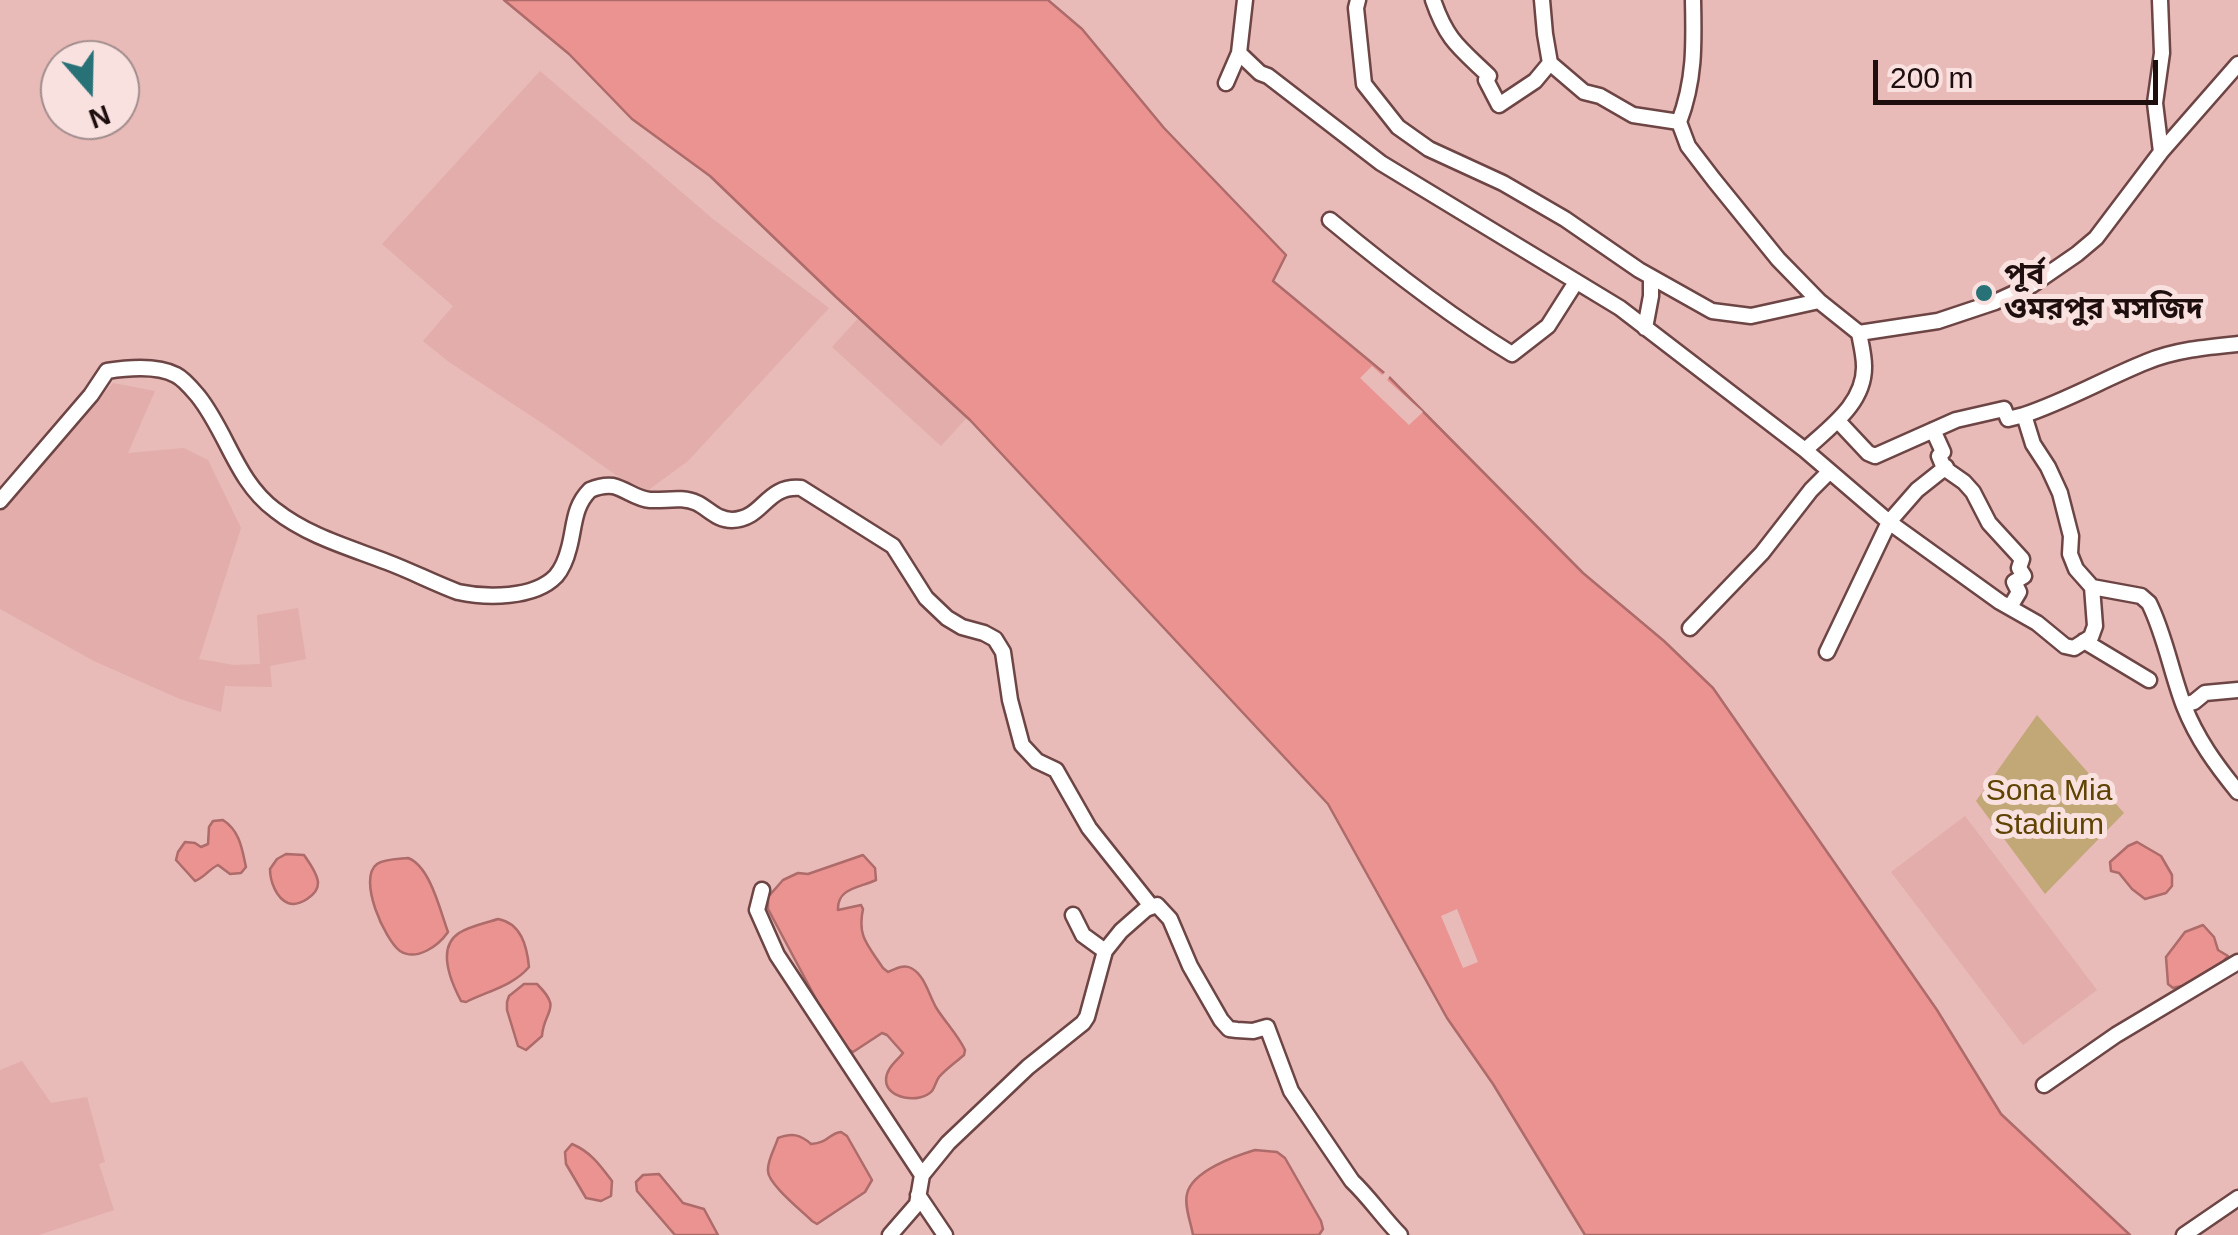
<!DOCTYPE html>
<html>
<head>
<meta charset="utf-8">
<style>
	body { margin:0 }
	#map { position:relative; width:2238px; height:1235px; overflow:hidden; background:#e8bab8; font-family:Helvetica,sans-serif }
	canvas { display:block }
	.north { position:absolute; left:40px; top:40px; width:100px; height:100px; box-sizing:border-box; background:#f9e1e0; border:2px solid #a18d8c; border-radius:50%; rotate:160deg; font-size:28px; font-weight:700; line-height:40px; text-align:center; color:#1e0e0e }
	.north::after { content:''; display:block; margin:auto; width:35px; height:45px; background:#277177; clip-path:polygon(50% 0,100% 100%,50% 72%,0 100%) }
	.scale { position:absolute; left:1873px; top:60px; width:285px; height:45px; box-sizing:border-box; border:5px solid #1e0e0e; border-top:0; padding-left:12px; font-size:30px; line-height:35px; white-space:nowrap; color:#1e0e0e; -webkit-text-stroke:8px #f9e1e0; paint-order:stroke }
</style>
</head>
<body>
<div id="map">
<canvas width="2238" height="1235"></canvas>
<div class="north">N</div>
<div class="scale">200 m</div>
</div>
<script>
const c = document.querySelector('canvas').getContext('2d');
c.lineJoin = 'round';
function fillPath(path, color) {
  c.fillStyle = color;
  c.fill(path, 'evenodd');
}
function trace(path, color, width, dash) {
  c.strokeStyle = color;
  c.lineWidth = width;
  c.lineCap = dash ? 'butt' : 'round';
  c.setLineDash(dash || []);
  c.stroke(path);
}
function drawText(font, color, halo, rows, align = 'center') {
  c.font = font + ' Helvetica,"Noto Sans Bengali",sans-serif';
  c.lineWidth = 10;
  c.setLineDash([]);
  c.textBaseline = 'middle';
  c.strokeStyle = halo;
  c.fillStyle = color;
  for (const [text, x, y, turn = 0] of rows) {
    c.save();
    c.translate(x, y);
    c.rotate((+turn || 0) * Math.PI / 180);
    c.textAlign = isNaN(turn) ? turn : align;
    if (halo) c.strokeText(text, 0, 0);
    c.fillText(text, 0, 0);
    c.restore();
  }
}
fillPath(new Path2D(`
	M540,71L713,219L829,308L688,461L643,494L542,423L449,362L423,341L453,306L382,244Z
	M872,303L981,402L941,446L832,347Z
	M113,383L155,391L128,453L184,448L208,460L241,528L199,659L234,665L260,664L257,615L298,608L306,659L270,666L272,687L225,686L221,712L180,699L94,661L0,609V509Z
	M1965,816L2097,990L2023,1045L1891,872Z
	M22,1061L51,1103L87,1097L105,1162L99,1164L114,1210L39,1235H0V1070Z
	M2236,1207L2238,1209V1235H2200Z`), '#e2adaa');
fillPath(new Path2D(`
	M2037,715L2124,813L2045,894L1976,801Z`), '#c2a777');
const water = new Path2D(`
	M504,0H1048L1082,29L1164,128L1286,255L1273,281L1389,377L1583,573L1664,641L1713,688L1937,1010L2001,1114L2130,1235H1585L1493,1084L1447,1018L1328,804L970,420L836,297L710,176L632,119L569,54Z
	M223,820C240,831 242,849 246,867L241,873L230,874L218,865C208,870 205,877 195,881L176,860L178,852L185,842L195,843L201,847L208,844L209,827L213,821Z
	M2137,842L2161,856L2172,875V886L2166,893L2145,899L2132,889L2119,873L2111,871L2110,862L2128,846Z
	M286,854L304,855C309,862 318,875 318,883C318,895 299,907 288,903C276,898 270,881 270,869L277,859Z
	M863,855L875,868L876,880C859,888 837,888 838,910L861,905L863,909C857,937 868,945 883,968L888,972C895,969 903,964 911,968C925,975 929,996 937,1009C946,1023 958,1035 965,1050L964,1055C956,1062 946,1069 939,1077C936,1081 935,1087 932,1091C920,1104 886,1099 886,1080C886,1068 897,1061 903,1053L887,1035L882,1033L853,1052L840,1044L768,909V897L783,880L798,873L808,874Z
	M408,858C430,866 440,910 448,932C439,945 417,962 400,951C385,940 357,879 377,864C384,859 399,859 408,858Z
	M498,919C521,923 527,946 529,967C513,986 488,991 466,1002L461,1001C451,982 436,948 459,933C470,926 486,923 498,919Z
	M2203,925L2214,937L2218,950L2228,956C2220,966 2203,980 2191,984C2185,986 2179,986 2173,988L2168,984L2166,957L2185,932Z
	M524,984H537C563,1010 544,1009 542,1036L526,1050L518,1046L507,1010V1002L509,996Z
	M841,1132L847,1136L872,1180L865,1192L817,1224L812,1221C802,1211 768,1184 768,1171C767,1161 775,1148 778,1138C792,1133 800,1134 811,1144C829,1143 829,1133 841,1132Z
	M572,1144C591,1152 600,1165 612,1181L611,1196L601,1201L586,1198L566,1164L565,1152Z
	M1255,1150L1277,1152L1285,1158L1321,1221L1323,1229L1319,1235H1193C1191,1223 1184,1206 1187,1194C1192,1171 1235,1156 1255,1150Z
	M659,1174L683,1203L704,1209L718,1235H675L637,1191L636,1182L643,1175Z`);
fillPath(water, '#ea9391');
trace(water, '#ad6b6a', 2.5);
fillPath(new Path2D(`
	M1372,366L1382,375L1388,369L1392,373L1387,380L1423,412L1409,425L1360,378Z
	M1457,909L1478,962L1463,968L1441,916Z`), '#e8bab8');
const minor = new Path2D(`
	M1358,0L1356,8L1364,84L1398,127L1429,149L1503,183L1565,219L1639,270L1712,311L1751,316L1819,301L1859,333C1861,344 1864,355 1864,366C1865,403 1830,427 1805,450
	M1433,0C1447,41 1460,48 1489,76L1486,80L1499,105L1535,81L1550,63L1584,92L1600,96L1633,115L1679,122
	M1542,0L1545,34L1550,63
	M1693,0C1694,44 1695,80 1679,122L1688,146L1714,180L1778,259L1819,301
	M2160,0L2162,53L2155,103L2161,152
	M1239,53L1260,73L1268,76L1381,163L1620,308L1805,450L1889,522L2000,602L2037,623L2065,646L2074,648L2091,637L2095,626L2092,587L2076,569L2070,554L2071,536L2060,493L2048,467L2033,444L2024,415C2066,401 2104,379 2146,362C2175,350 2207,347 2238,344
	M1226,83L1239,53L1245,0
	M1330,220C1388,268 1448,315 1512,354L1548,326L1576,282
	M1645,328L1651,296V277
	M1859,333L1938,321L1995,302L2032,285L2077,254L2096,238L2161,152L2238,64
	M1838,421L1868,453L1875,456L1956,420L2004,409L2008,419L2024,415
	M1933,430L1943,452L1939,456L1944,468L1964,482L1973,492L1989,523L2022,559L2019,568L2024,576L2014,582L2019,592L2010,607
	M0,501L91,395L107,371C126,368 157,365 176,375C184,379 192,389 198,396C227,432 236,481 275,510C308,536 348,547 387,562C411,571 434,583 458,592C486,598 534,599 556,576C562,569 567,556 569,548C575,526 573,507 590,490C597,487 605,485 613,486C626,489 636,499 650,500C666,501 682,496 697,503C709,509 717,520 732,520C764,519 765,485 801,488L893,546L926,598L947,618L962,627L984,633L995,639L1003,652L1010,700L1022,745L1037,761L1056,770L1089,828L1151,906
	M2092,587L2141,596L2149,603C2165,635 2171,672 2184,706C2197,739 2216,765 2238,792
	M1690,628L1762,553L1811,490L1829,472
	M2084,641L2149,680
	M1827,652L1889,522L1917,490L1946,467
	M2184,705L2194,702L2205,693L2238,690
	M762,890L757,910L777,955L922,1175
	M1073,915L1083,935L1105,951
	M2044,1085L2116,1035L2238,962
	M918,1195L945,1235
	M890,1235L917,1204L922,1175L948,1143L1028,1067L1083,1023L1087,1017L1105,951L1121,931L1146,909L1157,905L1170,919L1190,966L1221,1020L1229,1029L1237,1030L1253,1031L1267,1027L1291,1091L1352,1181C1370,1198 1383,1218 1400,1235
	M2184,1235L2238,1198`);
trace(minor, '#6c4544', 19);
trace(minor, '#fff', 14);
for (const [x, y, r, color] of [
	[1984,293,10,"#277177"]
]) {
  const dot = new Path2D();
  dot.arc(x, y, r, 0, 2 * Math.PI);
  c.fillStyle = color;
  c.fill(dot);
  trace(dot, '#f9e1e0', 4);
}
drawText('bold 30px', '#1e0e0e', '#f9e1e0', [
	["পূর্ব",2004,276],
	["ওমরপুর মসজিদ",2004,310]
], 'left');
drawText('30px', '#5e4303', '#f9e1e0', [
	["Sona Mia",2049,792],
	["Stadium",2049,826]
]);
</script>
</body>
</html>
